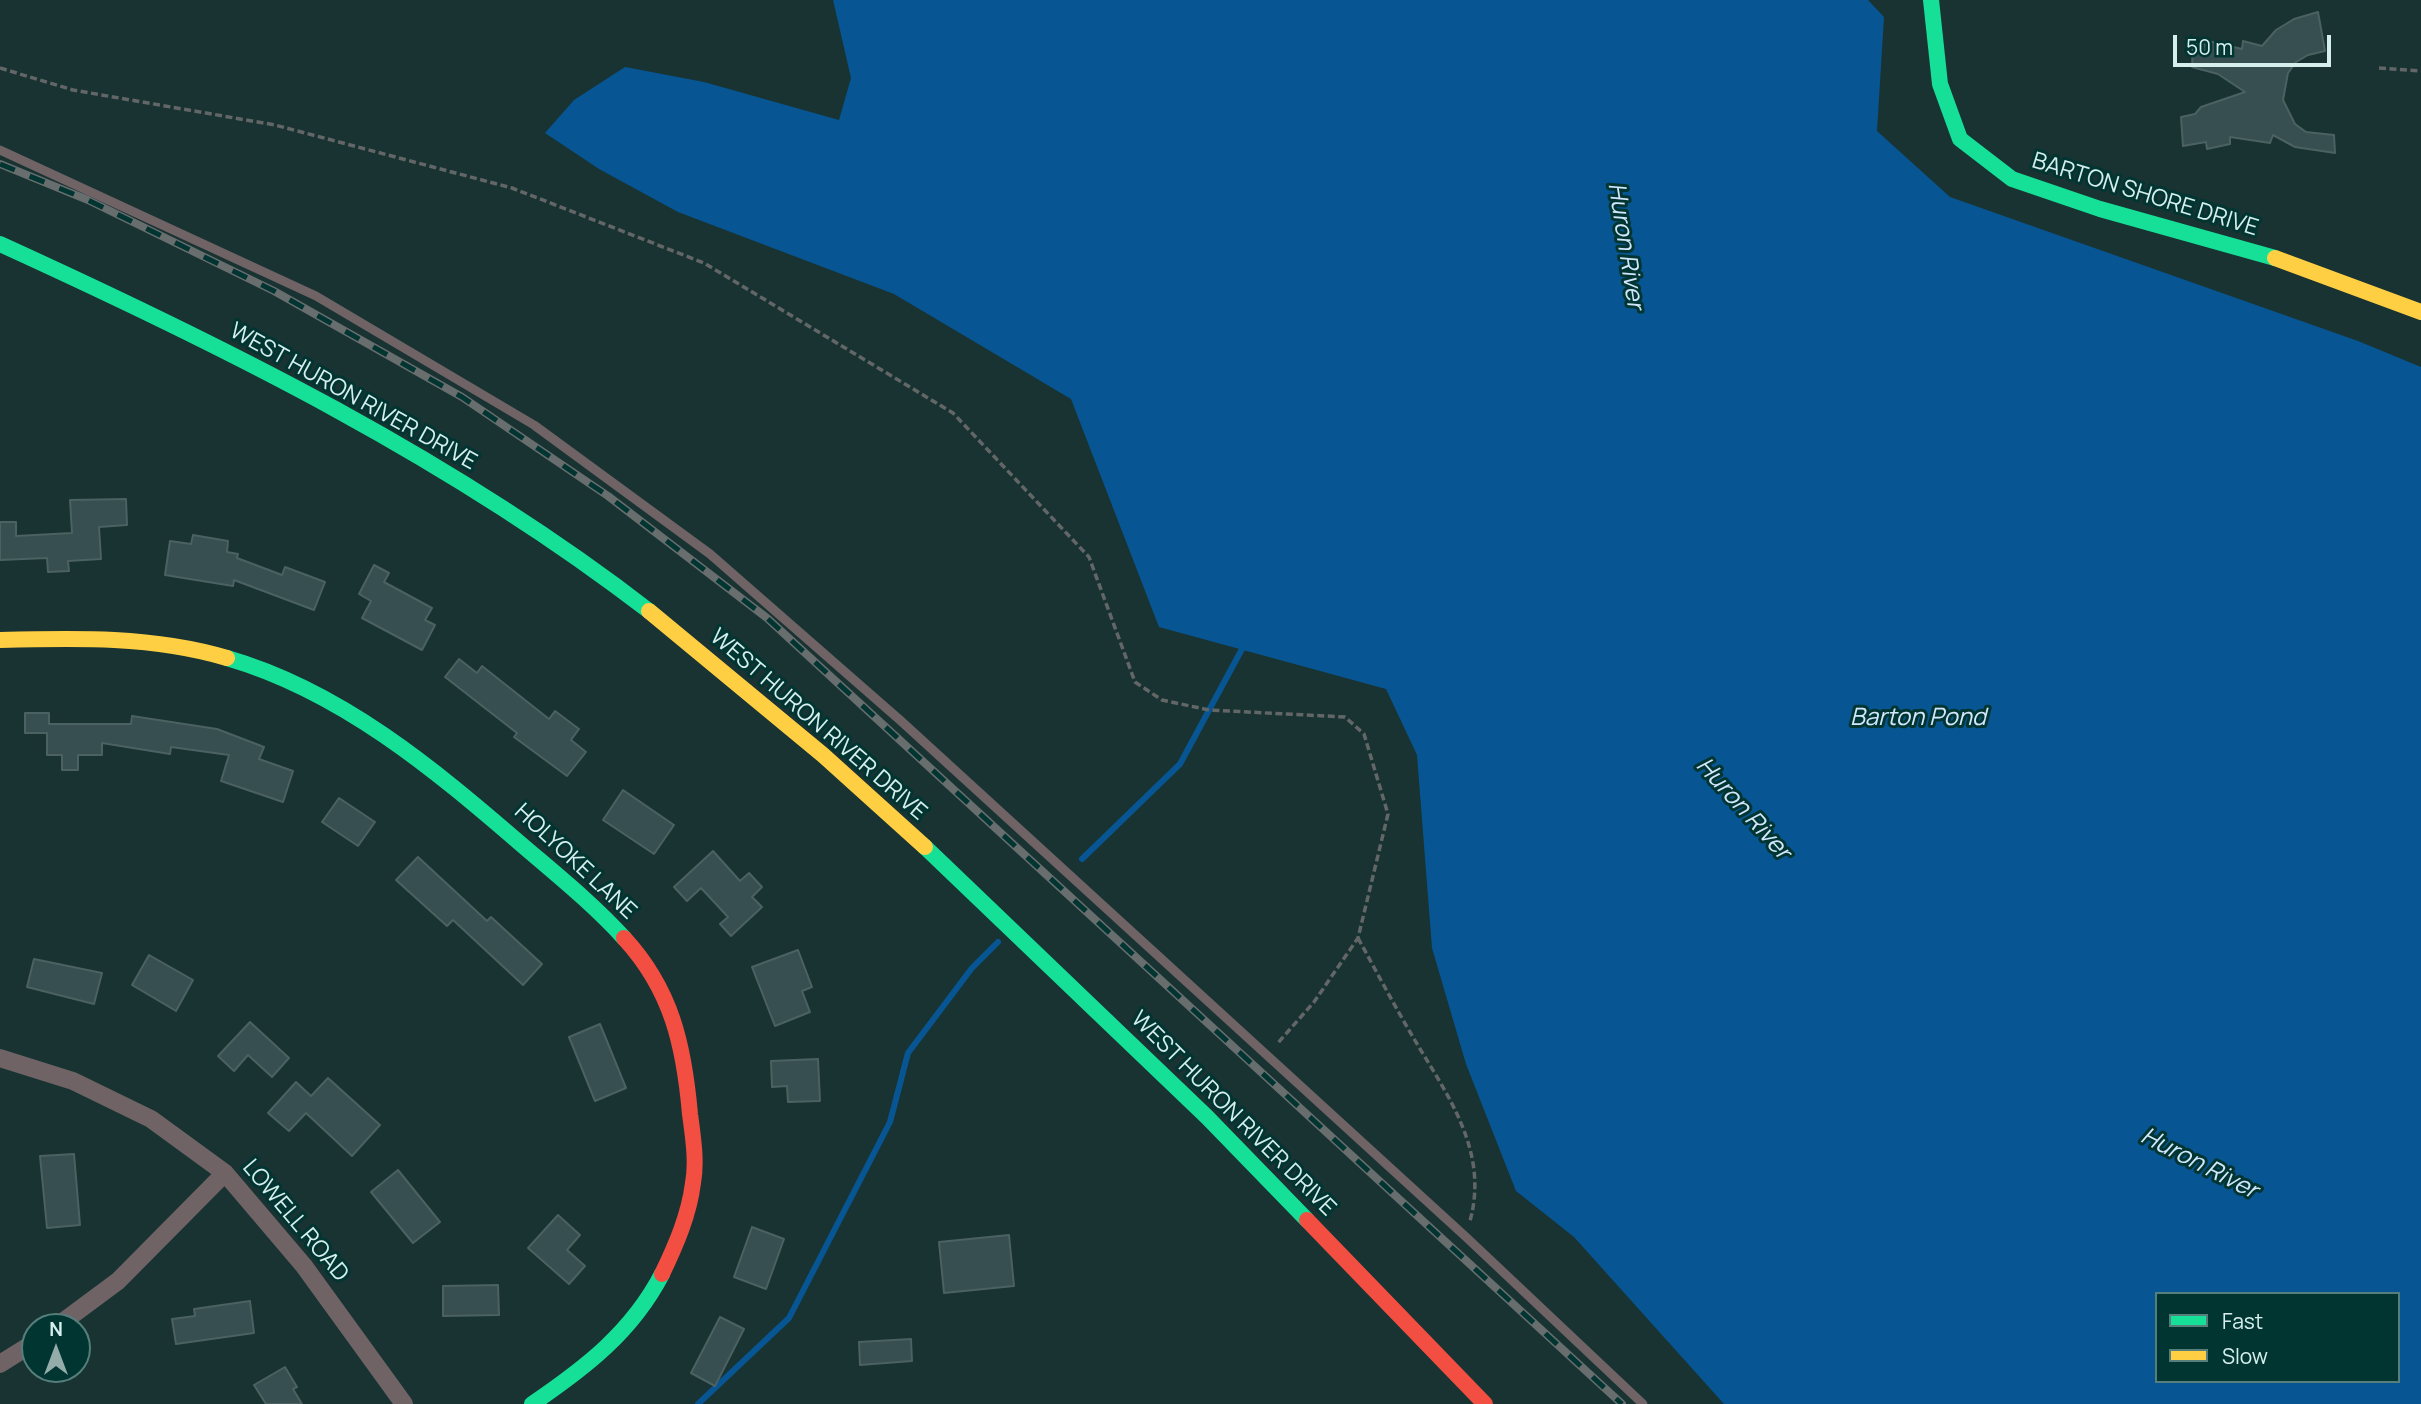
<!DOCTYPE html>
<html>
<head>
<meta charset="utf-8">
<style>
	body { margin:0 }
	#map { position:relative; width:2421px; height:1404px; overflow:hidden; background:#183332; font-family:Manrope,sans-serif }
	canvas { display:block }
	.legend { position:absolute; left:2155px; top:1292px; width:245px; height:91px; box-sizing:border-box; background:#003532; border:2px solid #567f7c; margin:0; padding:9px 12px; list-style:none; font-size:21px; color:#d6eeec }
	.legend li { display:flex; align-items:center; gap:14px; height:35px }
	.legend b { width:35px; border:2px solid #567f7c }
	.north { position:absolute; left:21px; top:1313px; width:70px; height:70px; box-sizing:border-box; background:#003532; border:2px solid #567f7c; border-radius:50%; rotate:0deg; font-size:19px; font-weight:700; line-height:28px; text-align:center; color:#d6eeec }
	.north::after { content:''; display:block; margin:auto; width:24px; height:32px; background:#94adab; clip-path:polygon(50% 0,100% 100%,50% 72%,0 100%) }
	.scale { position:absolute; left:2173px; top:35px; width:158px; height:32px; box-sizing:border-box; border:4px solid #d6eeec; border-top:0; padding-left:9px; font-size:21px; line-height:24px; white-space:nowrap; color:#d6eeec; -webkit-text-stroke:5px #003532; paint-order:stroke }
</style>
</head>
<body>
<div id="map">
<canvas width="2421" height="1404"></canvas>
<ul class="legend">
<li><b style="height:9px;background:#16e098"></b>Fast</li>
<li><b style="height:9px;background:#ffcf43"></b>Slow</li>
</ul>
<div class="north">N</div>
<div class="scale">50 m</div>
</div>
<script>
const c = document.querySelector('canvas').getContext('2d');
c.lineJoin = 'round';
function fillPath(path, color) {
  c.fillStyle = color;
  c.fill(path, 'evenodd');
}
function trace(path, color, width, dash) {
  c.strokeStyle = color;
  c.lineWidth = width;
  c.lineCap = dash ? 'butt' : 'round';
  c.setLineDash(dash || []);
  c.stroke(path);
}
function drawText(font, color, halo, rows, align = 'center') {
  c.font = font + ' Manrope,sans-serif';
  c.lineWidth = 6;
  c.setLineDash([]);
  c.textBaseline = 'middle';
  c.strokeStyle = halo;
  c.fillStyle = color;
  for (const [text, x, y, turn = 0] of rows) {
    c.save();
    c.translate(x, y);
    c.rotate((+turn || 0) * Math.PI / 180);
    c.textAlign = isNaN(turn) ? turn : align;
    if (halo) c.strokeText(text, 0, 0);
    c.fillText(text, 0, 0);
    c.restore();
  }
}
fillPath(new Path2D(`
	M833,0H1868L1884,17L1877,131L1950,197L2358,341L2421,367V1404H1724L1574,1237L1516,1191L1466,1064L1432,948L1417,755L1386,689L1159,627L1071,399L894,294L678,212L599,169L545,133L574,100L625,67L704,82L839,120L851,78ZM2157,1294H2398V1381H2157Z`), '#075693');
trace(new Path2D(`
	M1082,859L1180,764L1242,649L1249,646
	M698,1404L789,1318L890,1122L908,1053L972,968L998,942`), '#075693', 6);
const building = new Path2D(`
	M2318,12L2325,51L2308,55L2296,62L2288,73L2283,100L2295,124L2306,132L2334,135L2335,153L2295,147L2273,135L2270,143L2230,137V144L2207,149L2206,142L2183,146L2181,117L2195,114L2201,107L2245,92L2218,74L2192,67L2193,43L2208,45V41L2242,49L2243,41L2262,46L2276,30L2294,19Z
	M126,499L127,525L99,527L101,559L68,561L69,571L48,572L47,558L0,560V522H16V536L72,533L70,500Z
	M193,535L228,541L227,552L238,554L237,558L282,575L285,567L325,582L314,610L234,580L233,586L165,575L170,541L191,544Z
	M374,565L389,573L384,582L432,608L425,620L435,625L422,650L362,618L371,601L359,594Z
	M459,659L477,673L482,666L549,719L555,711L579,729L571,740L586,752L567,776L514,737L517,733L445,677Z
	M25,713H49V724H131L132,716L217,729L264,747L259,759L293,771L283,802L221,781L229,755L171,747L170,754L102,743V755H78V770H62V755H47V733H25Z
	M623,790L674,825L654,854L603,820Z
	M339,798L375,822L358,846L322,822Z
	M713,851L740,881L749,873L762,887L752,897L762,907L731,936L720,924L728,917L701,888L687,901L674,887Z
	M418,857L487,921L491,917L542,964L523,985L453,920L447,926L396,880Z
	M798,950L812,987L802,991L810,1012L775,1026L752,967Z
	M149,955L193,980L176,1011L132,985Z
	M34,959L102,973L94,1004L27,987Z
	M250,1022L289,1058L272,1077L248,1055L234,1071L218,1056Z
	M600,1024L626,1088L595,1101L569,1037Z
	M818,1059L820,1101L788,1102L787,1086L772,1087L771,1061Z
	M328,1078L380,1125L352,1156L306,1113L289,1131L268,1113L296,1082L311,1096Z
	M74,1154L80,1225L47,1228L40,1156Z
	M398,1170L440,1222L413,1243L371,1192Z
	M558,1215L580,1235L567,1250L585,1266L569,1284L528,1248Z
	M752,1227L784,1239L766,1289L734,1277Z
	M1009,1235L1014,1286L944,1293L939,1242Z
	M498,1285L499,1315L443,1316V1286Z
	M250,1301L254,1333L176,1344L172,1319L195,1316L194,1309Z
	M720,1317L744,1329L715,1386L691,1373Z
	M911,1339L912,1361L860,1365L859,1342Z
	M285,1367L297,1387L293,1389L302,1404H266L254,1385Z`);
fillPath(building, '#374f50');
trace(building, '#4c6161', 2);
trace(new Path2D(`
	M0,68L73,90L275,125L512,188L704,263L953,413L1089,557L1135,682L1162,700L1209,710L1345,717L1364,734L1388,814L1358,938L1314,1002L1277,1044
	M2379,68L2421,71
	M1358,938C1375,969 1392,1001 1410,1032C1444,1091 1490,1148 1470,1221`), '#636667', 3.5, [7, 3.5]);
trace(new Path2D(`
	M0,150L316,296L534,425L710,554L901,721L1466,1237L1643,1404`), '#706366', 9);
trace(new Path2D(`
	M0,1058L73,1081L151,1119L225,1173L304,1266L404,1404
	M56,1327L118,1281L225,1173
	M0,1364L35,1342`), '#706366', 18);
trace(new Path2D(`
	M1931,0L1940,84L1960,139L2012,179L2100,209L2275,258
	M0,244C226,347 452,459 649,611
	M227,658C341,691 434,769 522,845C557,875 593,904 624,938
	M925,847L1207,1117L1307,1220
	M532,1404C585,1368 632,1332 662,1274`), '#16e098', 16);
trace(new Path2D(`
	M2275,258L2421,312
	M649,611L823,755L925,847
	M0,640C76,638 153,636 227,658`), '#ffcf43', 16);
trace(new Path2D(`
	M624,938C672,990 684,1046 690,1114C693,1137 697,1161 693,1183C689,1215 676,1245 662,1274
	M1307,1220L1485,1404`), '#f24e42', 16);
const rail = new Path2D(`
	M0,164L88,200L274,291L462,397L608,496L767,618L1622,1404`);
trace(rail, '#686d6e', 8);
trace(rail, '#003532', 5, [16]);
drawText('23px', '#d6eeec', '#003532', [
	["BARTON SHORE DRIVE",2145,195,17],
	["WEST HURON RIVER DRIVE",353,397,29],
	["WEST HURON RIVER DRIVE",818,725,41],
	["HOLYOKE LANE",575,862,43],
	["WEST HURON RIVER DRIVE",1233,1114,45],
	["LOWELL ROAD",295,1221,50]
]);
drawText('italic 24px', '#d2e7fe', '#003532', [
	["Huron River",1625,246,81],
	["Barton Pond",1918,718],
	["Huron River",1743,809,48],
	["Huron River",2199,1164,27]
]);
</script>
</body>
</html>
